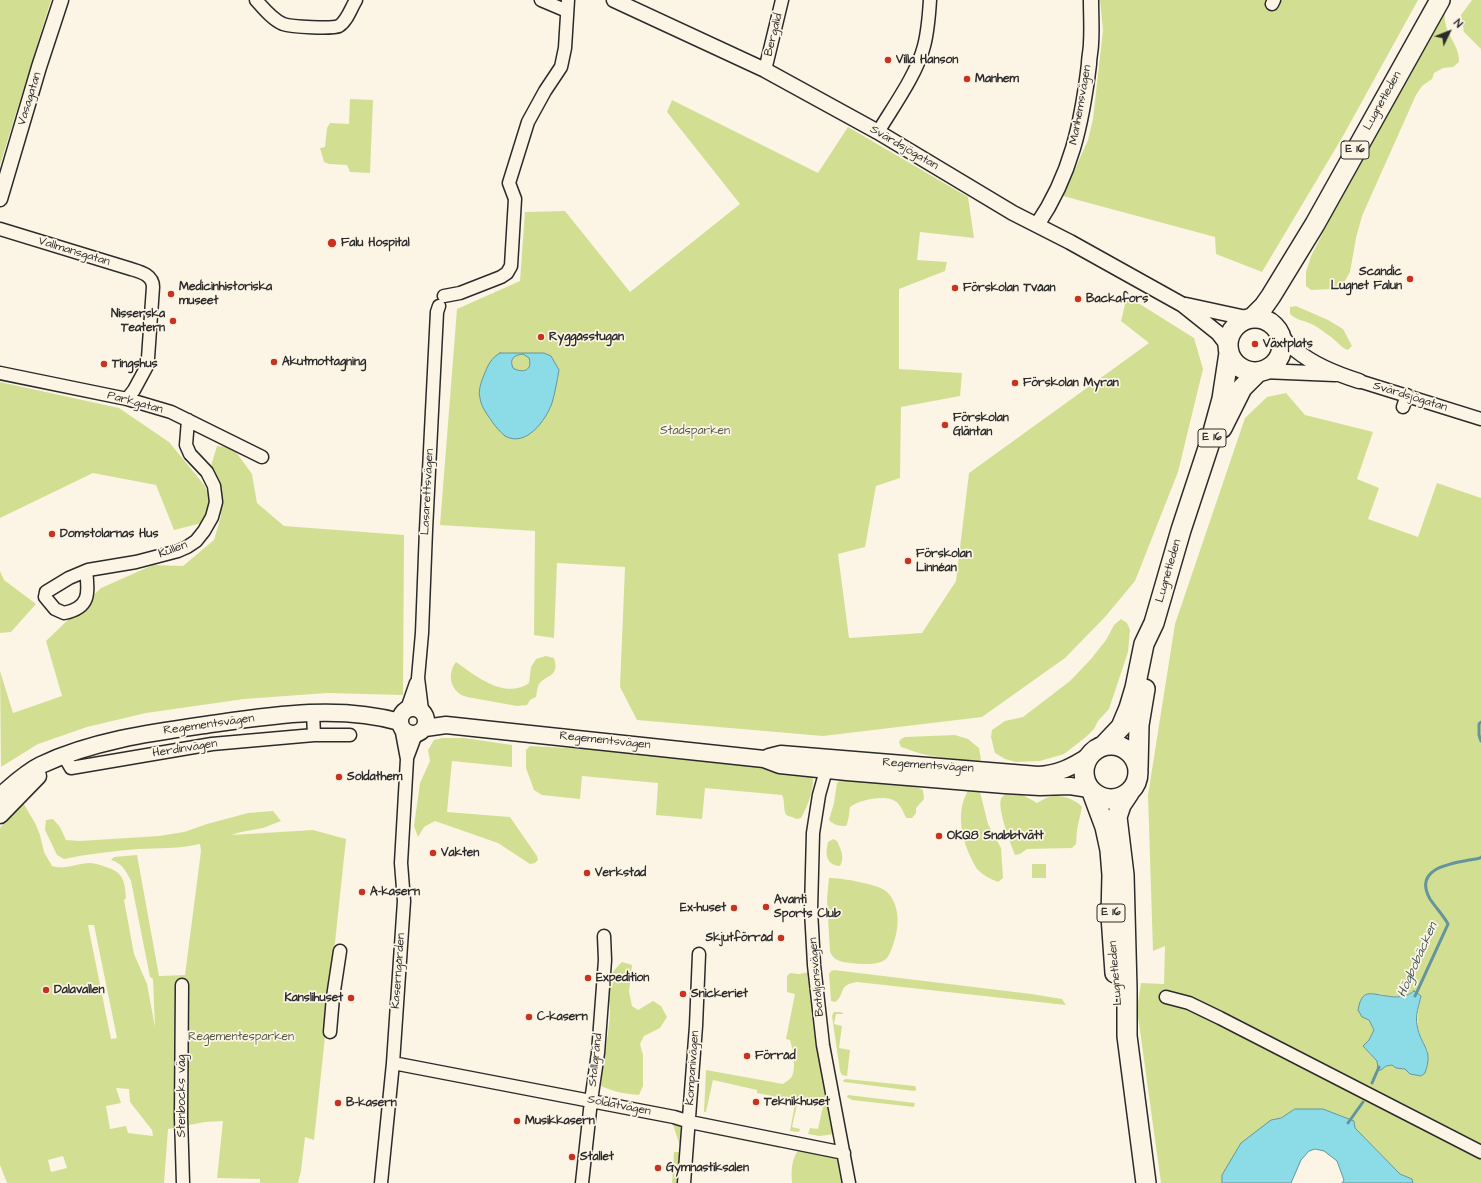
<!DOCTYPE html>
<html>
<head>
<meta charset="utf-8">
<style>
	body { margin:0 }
	#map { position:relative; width:1481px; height:1183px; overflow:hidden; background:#fcf5e5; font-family:"Architects Daughter",sans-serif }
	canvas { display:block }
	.north { position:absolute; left:1429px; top:12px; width:40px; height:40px; -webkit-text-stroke:3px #fcf5e5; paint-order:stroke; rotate:47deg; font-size:11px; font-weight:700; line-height:16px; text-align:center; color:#2b2b2b }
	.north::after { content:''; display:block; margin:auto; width:14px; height:18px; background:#2b2b2b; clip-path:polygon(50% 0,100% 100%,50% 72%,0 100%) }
</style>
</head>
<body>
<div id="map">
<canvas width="1481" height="1183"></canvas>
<div class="north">N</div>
</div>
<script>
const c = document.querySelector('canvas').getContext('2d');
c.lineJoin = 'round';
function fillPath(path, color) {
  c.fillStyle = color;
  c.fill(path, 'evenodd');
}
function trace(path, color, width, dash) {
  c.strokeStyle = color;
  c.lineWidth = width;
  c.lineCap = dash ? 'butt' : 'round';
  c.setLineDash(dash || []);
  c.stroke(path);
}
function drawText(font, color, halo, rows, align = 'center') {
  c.font = font + ' "Architects Daughter",sans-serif';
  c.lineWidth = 3.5;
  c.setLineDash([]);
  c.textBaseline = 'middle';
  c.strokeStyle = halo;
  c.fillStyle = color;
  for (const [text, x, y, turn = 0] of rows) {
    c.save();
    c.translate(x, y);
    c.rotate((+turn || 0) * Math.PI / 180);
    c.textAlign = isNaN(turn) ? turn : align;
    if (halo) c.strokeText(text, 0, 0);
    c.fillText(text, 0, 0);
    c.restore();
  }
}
fillPath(new Path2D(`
	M0,0H51L0,165Z
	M1100,0H1418L1343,136L1262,272L1216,254L1215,237L1063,196L1088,140L1093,119L1103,30Z
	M1472,0H1481V49L1464,32L1461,15Z
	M1445,11C1442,34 1460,43 1459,62L1453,67L1443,68L1434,73L1432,79L1422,86L1416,95L1362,216L1356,238L1350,272L1341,288L1333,289L1311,290L1306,286V272L1311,256L1359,162Z
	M350,99L373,100L370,173L350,172L347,165L329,164L324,162L320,148L325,147L327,128L330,123L349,124Z
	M672,100L818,173L848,127L968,197L974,238L920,232L917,260L947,262L945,271L899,289V369L962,373L960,396L901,407L900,478L876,486L865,547L838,554L849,638L922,633L956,581L969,473L1149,343L1121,321L1127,296L1194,338L1203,369L1178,472L1135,581L1105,617L1065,658L982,717L823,736L637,720L620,687L625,567L557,563L554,638L534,635L535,531L440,525L457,309L520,281L525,212L565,211L630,292L740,204L667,112Z
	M1296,306L1328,320L1343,329L1352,346L1348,350C1341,348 1337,341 1331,337C1324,332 1317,326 1309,323C1300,319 1298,321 1290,314V307Z
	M0,382L119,408L169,442L205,486L211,504L206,522L174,530L156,485L93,473L0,518Z
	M1286,393L1305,415L1373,432L1357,479L1379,488L1368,519L1418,537L1437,483L1481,498V1183H1413L1412,1179L1400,1174L1355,1128L1354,1121L1323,1109H1295L1281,1118L1271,1120L1222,1175V1183H1161L1137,1009L1141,983L1164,984L1165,946L1153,951L1148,795L1175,624L1245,418L1267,397ZM1414,991L1421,996C1416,1020 1415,1030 1428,1051L1421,1076L1410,1074L1405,1069L1396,1068L1392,1065L1377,1068V1061L1363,1046L1369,1040L1374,1030L1369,1020L1380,994C1391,998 1405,998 1414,991Z
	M217,446L233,448L252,474L257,503L284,526L404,535L403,695L327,693L244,699L146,713L87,727L38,744L1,767L0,671L13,713L62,696L46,641L101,588L153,565L183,566L214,540L221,516L211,466Z
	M0,571L4,580L36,604L11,632L0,633Z
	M1121,619L1127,623L1130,630L1128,652L1109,709L1098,721L1094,729L1086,737L1064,754L1040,761L1016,762L1005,759L995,753L991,737L992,730L1005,721L1023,717L1070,681L1091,659L1106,640L1114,625Z
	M546,656L554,658C560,677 547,674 539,684C537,688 537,693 536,697L530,700L527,705L517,706L467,697C451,693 446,675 456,662C476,676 505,700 529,683L531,667L536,659Z
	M955,735L968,739L979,748L981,759L977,764C959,760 940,758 922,754C914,752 908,749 901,747L899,742L901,739L905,737Z
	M442,738H464L512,745V767L452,761L447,812L510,817L537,856L538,860L535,863L530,864L498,843L435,821L424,827L418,837L414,826L420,783L430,761L428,750L434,740Z
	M530,746L683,754L812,774C816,786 807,808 801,818L797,819L786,815C783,808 785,800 782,795L705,788L702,819L656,815L658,783L582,776L580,799L542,795L534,790L526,768V750Z
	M844,777C869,780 900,778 923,790L924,799L916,808V813L912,818H906C903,811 900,803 893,800C882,795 859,800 850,807C849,813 849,821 846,826C838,826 834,825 829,820L834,803L837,783Z
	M970,788L976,789L980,792L988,824L1001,848L1003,878L998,882C990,879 983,875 977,869C975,866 973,862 971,858C961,837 955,808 970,788Z
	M1008,793C1021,793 1027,797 1037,803C1041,801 1045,798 1049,797C1060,794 1075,799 1082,807L1077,830L1076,844L1072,848L1027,849L1020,854L1015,855C1011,845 997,808 1001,799C1002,796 1006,794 1008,793Z
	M20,799L22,801L35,823L40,835L44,852L52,866C64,870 75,864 88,863C94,863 101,865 106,867C123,872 125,881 126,898L124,900L134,954L147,984L155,1027L153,979L150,977L131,881C126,871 122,863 111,860L114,857L137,855L159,976L185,975L201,851L200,844C179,849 159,848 138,849C113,851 88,854 64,859L57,855L45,830L46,820L53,819L60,827L66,840L80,841L159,836L184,832L207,824L248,813L273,811L281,821L263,828L241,832L231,835L313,830L346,839L314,1140L305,1137L301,1171L298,1183H260V1179L217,1178L223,1121L205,1122L168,1129L164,1183H7L0,1165V828ZM88,925H94L117,1038L111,1039ZM116,1088L129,1089L130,1102L152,1130L153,1136L128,1133L126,1126L110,1129L106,1106L121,1103ZM63,1156L67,1168L51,1172L48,1160Z
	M833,839L837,841C841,850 845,857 840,866C826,865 825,854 828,842Z
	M1032,864H1046V878H1032Z
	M829,878C841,878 881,884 888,893C901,908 899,928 893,945C891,950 890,955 886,959C879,966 860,964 850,963C842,962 834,961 830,952L827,899Z
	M622,962L632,965L629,992L632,1006L638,1010L653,1001L661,1006L667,1017L660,1028L644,1036L640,1044L643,1055V1086L639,1095C625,1094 614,1092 601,1086C602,1061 609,1037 610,1012C610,1001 605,990 609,979C612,972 617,967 622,962Z
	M834,970L1031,994L1062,999L1066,1005L857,982C837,985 846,995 835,1002L831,1001L829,974L831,971Z
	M809,972L816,1041L834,1134L820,1136L808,1134L810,1128L818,1129L823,1106L798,1101L792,1127L800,1129L799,1132L790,1131L795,1104L792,1103L793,1100L757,1093V1090L713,1080L706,1112H704L706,1070L783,1084C785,1082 789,1080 791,1078C797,1069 793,1050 790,1040L786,1039L795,994L787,992V976L790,973L799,974Z
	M834,1012H841L844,1014H836L834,1024L842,1026L839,1048L850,1050L847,1076L842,1075L840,1071L832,1016Z
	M846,1079L915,1086L916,1088V1090L914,1091L844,1082L843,1080Z
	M848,1095L915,1103L914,1107L852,1100L847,1097Z
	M674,1123L680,1125L684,1134L680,1183H672L674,1152H680L681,1149L673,1125Z
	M703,1130L782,1147L780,1148L706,1133L702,1131Z
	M800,1148L834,1155L839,1162L844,1183H792C791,1171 791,1158 800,1148Z`), '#d2df93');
const water = new Path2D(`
	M500,353H544L551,356L559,370C557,381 555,393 552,403C546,420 526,448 505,436C500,432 494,425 491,420C486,413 481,406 480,398C478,391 481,382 484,375C488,365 491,358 500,353ZM523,354L529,358C533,370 523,374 513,368C509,359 514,355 523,354Z
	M1414,991L1421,996C1419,1005 1415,1016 1417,1025C1421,1048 1434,1048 1425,1073L1421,1076L1410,1074L1405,1069L1396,1068L1392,1065L1386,1066L1381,1070H1378L1377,1061L1363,1046L1369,1040L1374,1030L1369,1020L1362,1017L1358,1010C1362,988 1370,994 1387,996C1396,998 1407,997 1414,991Z
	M1295,1109H1323L1354,1121L1355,1128L1400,1174L1412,1179L1413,1183H1342L1344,1180L1337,1161L1324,1151L1315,1149L1309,1151L1301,1160L1291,1183H1222V1175L1241,1143L1271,1120L1281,1118Z`);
fillPath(water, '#8cdce7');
trace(water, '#65959c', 1);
trace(new Path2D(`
	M1481,722L1479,724V735L1481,741
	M1415,996L1448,924C1443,915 1436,908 1430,899C1411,865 1458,863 1480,858L1481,857
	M1372,1083L1379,1067
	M1348,1123L1363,1102`), '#65959c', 3);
const minor = new Path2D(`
	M256,0C263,8 273,20 283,24C292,27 332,29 339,26C347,21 351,8 356,0
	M541,0L567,11
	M1272,4L1274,0
	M765,70L782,0
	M878,132C893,107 917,74 924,46C928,31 929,16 930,0
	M0,229L131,269C141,272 153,275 153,287L148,358L147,366L134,390L127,399
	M444,296L460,293L501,277L507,273L511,266L515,199L509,183L528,122L545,91L561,67L565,48L568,0
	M0,373L127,399L171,412L262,457
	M1359,381L1481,419
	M1403,407L1407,395
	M86,571C89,593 90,608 64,613L55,609L45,597L46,592L69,578L88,570L136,562L178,551L187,547L196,541L204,531L212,517L216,502L214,486L207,472L190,454L186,445L188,420
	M407,709L416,683
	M422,710L418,678L422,633L426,530L437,312L439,306
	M313,713L314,735
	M64,756L71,768L212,744L314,735H350
	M407,758L416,734
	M826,770L819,795L813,833L811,910L814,965L823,1045L849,1183
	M182,985L181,1117L183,1183
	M1166,997L1189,1003L1220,1018L1481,1152
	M330,1032L333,997L340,951
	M393,1063L674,1117L690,1122L844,1153
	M381,1183L393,1063L404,901L401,863L407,759L401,727
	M582,1183L591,1101L598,1053L605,960L604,936
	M684,1183L696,1026L699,954`);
const tertiary = new Path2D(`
	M614,0L765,70L878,132L1013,213L1070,242L1183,305L1218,333L1228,346
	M0,199L39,67L61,0
	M1037,225C1071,175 1082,123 1089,64C1089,57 1091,50 1091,43C1092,29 1091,14 1091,0
	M1186,305L1246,318
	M1281,336C1286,341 1291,347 1297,351C1313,364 1340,375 1359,381
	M1263,371L1335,374`);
const secondary = new Path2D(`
	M400 721a13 13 0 1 1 26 0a13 13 0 1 1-26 0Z
	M425,728L446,725L764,759L780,765L847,772L1005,785L1040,787L1070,786L1089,789
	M769,757L781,754L1038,775C1058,774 1072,767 1089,756
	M0,796C13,785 25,773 41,765C92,741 149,733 205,725C268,716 337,704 400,722
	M0,815L38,776`);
const trunk = new Path2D(`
	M1253,317L1264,306L1271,296L1315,224L1440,0
	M1228 345a27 27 0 1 1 54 0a27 27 0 1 1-54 0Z
	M1222,428L1242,388L1258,372
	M1084 772a27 27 0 1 1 54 0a27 27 0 1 1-54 0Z
	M1103,746L1121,727L1129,708L1135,688L1144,644L1154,623L1181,530L1211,439L1222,399L1229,353
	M1138,768L1139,725L1145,689
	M1092,792L1105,827L1110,850L1112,875L1111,916L1115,973
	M1129,793L1121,805L1117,817L1124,875L1127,989V1036L1146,1183`);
trace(minor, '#2b2b2b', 15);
trace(tertiary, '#2b2b2b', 17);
trace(secondary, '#2b2b2b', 19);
trace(trunk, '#2b2b2b', 22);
trace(minor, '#fcf5e5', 12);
trace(tertiary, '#fcf5e5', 14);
trace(secondary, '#fcf5e5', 16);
trace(trunk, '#fcf5e5', 19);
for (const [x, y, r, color] of [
	[888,60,4,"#c8321e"],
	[967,79,4,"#c8321e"],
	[332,243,5,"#c8321e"],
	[1410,279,4,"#c8321e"],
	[955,288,4,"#c8321e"],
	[171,294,4,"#c8321e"],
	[1078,299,4,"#c8321e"],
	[173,321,4,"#c8321e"],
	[541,337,4,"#c8321e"],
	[1255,344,4,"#c8321e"],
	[274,362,4,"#c8321e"],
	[104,364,4,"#c8321e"],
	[1015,383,4,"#c8321e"],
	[945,425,4,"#c8321e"],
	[52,534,4,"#c8321e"],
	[908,561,4,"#c8321e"],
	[339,777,4,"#c8321e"],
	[939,836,4,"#c8321e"],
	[433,853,4,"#c8321e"],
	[587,873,4,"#c8321e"],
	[362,892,4,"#c8321e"],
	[766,907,4,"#c8321e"],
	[734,908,4,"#c8321e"],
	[781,938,4,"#c8321e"],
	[588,978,4,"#c8321e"],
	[46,990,4,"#c8321e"],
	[683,994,4,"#c8321e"],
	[351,998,4,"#c8321e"],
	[529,1017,4,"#c8321e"],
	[747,1056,4,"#c8321e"],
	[756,1102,4,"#c8321e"],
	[338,1103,4,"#c8321e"],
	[517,1121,4,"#c8321e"],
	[572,1157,4,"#c8321e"],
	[658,1168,4,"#c8321e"]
]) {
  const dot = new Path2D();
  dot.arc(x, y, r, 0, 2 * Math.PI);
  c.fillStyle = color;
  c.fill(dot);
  trace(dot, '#fcf5e5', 1.5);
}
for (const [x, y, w] of [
	[1355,150,28],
	[1212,438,28],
	[1111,913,28]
]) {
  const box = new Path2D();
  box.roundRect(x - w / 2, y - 9, w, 18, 3);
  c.fillStyle = '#fcf5e5';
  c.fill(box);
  trace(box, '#2b2b2b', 1);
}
drawText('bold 11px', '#2b2b2b', null, [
	["E 16",1355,150],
	["E 16",1212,438],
	["E 16",1111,913]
]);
drawText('12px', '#2b2b2b', '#fcf5e5', [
	["Bergalid",774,35,-76],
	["Vasagatan",30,99,-73],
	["Lugnetleden",1383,101,-61],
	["Manhemsvägen",1081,105,-80],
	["Svärdsjögatan",904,148,30],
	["Vallmansgatan",74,252,17],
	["Svärdsjögatan",1410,397,17],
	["Parkgatan",135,403,15],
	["Lasarettsvägen",428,492,-87],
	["Kullen",173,550,-20],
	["Lugnetleden",1169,571,-74],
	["Regementsvägen",209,725,-8],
	["Regementsvägen",605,741,6],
	["Herdinvägen",185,749,-9],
	["Regementsvägen",928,766,4],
	["Kaserngården",399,971,-86],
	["Lugnetleden",1116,973,-95],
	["Bataljonsvägen",817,977,-95],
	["Stallgränd",596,1060,-84],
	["Kompanivägen",693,1068,-86],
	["Stenbocks väg",182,1096,-90],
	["Soldatvägen",619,1106,11]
]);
drawText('bold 12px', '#2b2b2b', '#fcf5e5', [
	["Villa Hanson",896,60],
	["Manhem",975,79],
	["Falu Hospital",341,243],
	["Scandic",1402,272,"right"],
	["Lugnet Falun",1402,286,"right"],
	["Medicinhistoriska",179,287],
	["museet",179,301],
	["Förskolan Tvåan",963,288],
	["Backafors",1086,299],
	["Nisserska",165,314,"right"],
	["Teatern",165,328,"right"],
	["Ryggåsstugan",549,337],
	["Växtplats",1263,344],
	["Akutmottagning",282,362],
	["Tingshus",112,364],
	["Förskolan Myran",1023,383],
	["Förskolan",953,418],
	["Gläntan",953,432],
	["Domstolarnas Hus",60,534],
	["Förskolan",916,554],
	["Linnéan",916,568],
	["Soldathem",347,777],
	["OKQ8 Snabbtvätt",947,836],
	["Vakten",441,853],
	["Verkstad",595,873],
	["A-kasern",370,892],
	["Avanti",774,900],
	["Sports Club",774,914],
	["Ex-huset",726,908,"right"],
	["Skjutförråd",773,938,"right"],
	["Expedition",596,978],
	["Dalavallen",54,990],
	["Snickeriet",691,994],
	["Kanslihuset",343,998,"right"],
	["C-kasern",537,1017],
	["Förråd",755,1056],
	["Teknikhuset",764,1102],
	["B-kasern",346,1103],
	["Musikkasern",525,1121],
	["Stallet",580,1157],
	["Gymnastiksalen",666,1168]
], 'left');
drawText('12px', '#555845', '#fcf5e5', [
	["Stadsparken",695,431],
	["Regementesparken",241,1037]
]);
drawText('italic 13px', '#43575a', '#fcf5e5', [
	["Högbobäcken",1418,960,-66]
]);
</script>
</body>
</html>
